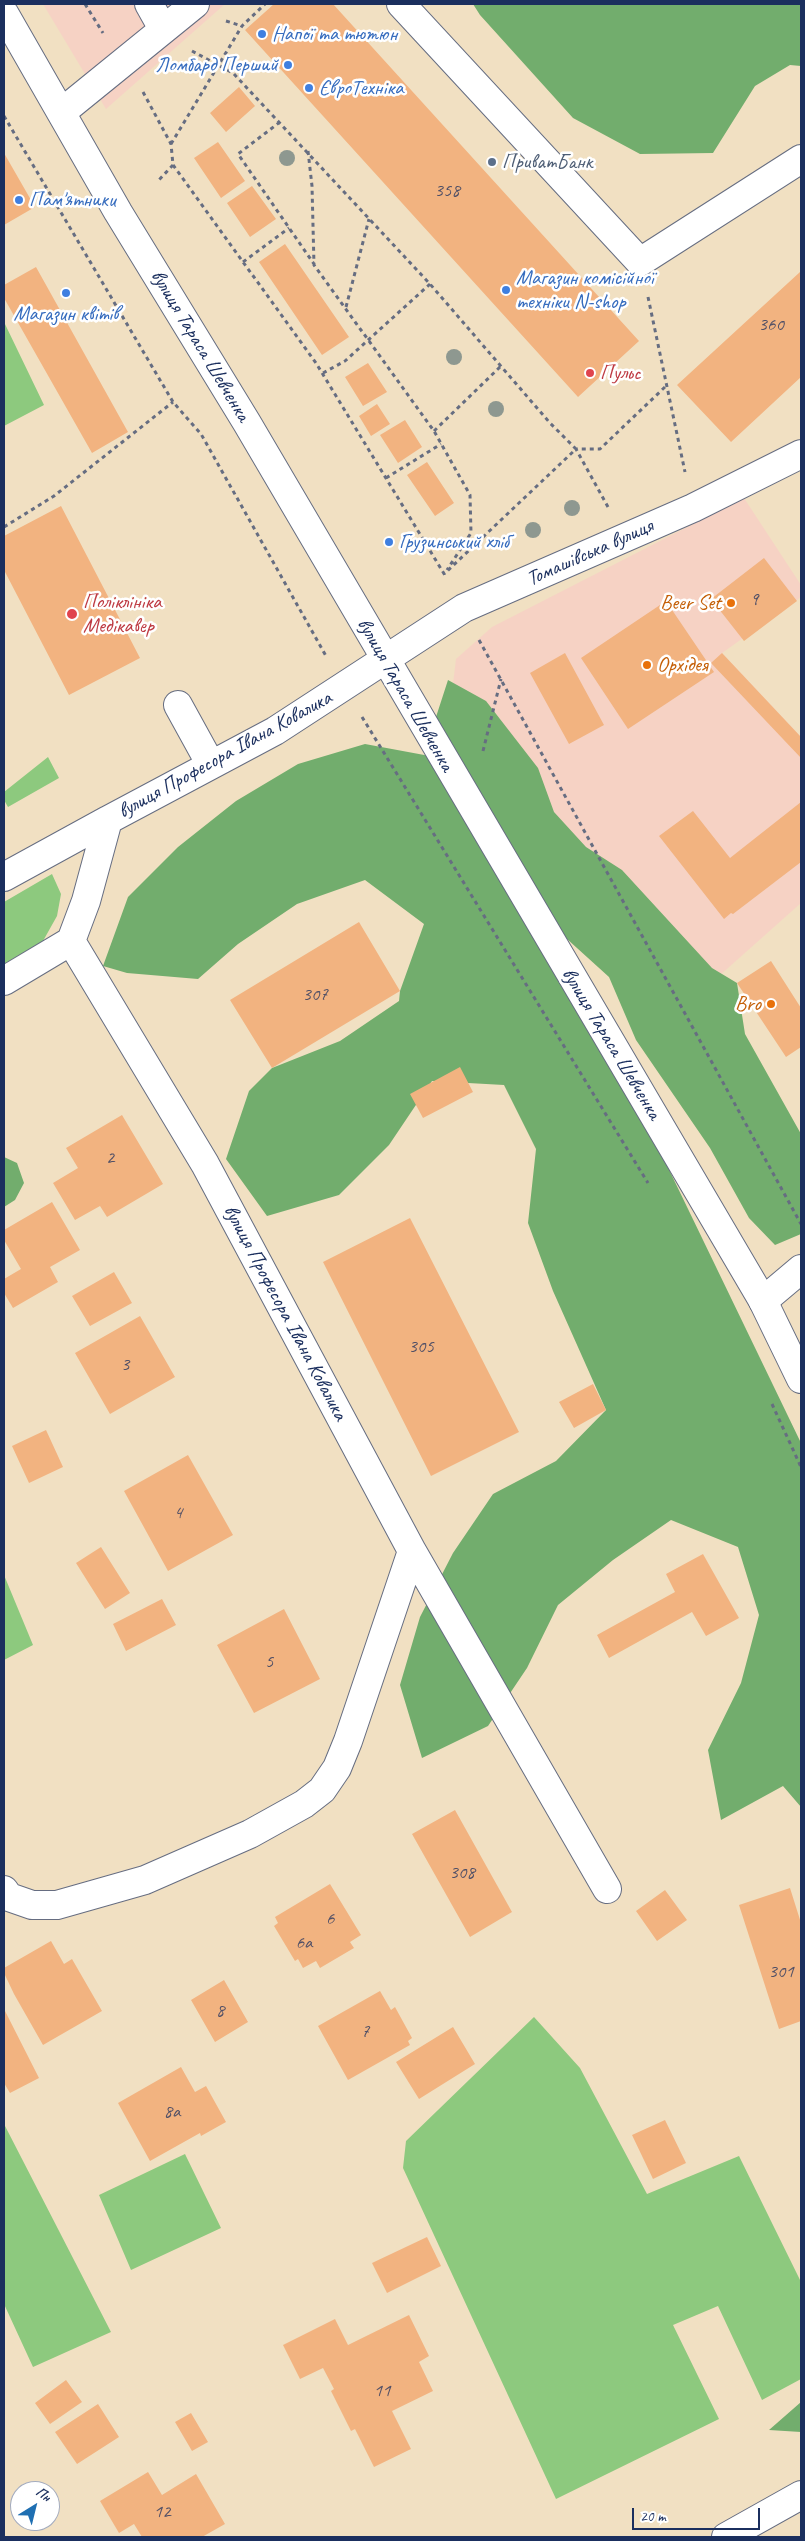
<!DOCTYPE html>
<html>
<head>
<meta charset="utf-8">
<style>
	body { margin:0 }
	#map { position:relative; width:805px; height:2541px; overflow:hidden; background:#f1e0c2; font-family:Caveat,sans-serif }
	canvas { display:block }
	.frame { position:absolute; inset:0; border:5px solid #1b2f5e; pointer-events:none }
	.north { position:absolute; left:10px; top:2481px; width:50px; height:50px; box-sizing:border-box; background:#fff; border:1px solid #a4acbf; border-radius:50%; rotate:36deg; font-size:14px; font-weight:700; line-height:20px; text-align:center; color:#1b2f5e }
	.north::after { content:''; display:block; margin:auto; width:18px; height:22px; background:#1f6fb2; clip-path:polygon(50% 0,100% 100%,50% 72%,0 100%) }
	.scale { position:absolute; left:632px; top:2508px; width:128px; height:22px; box-sizing:border-box; border:2px solid #1b2f5e; border-top:0; padding-left:6px; font-size:15px; line-height:18px; white-space:nowrap; color:#1b2f5e; -webkit-text-stroke:4px #fff; paint-order:stroke }
</style>
</head>
<body>
<div id="map">
<canvas width="805" height="2541"></canvas>
<div class="frame"></div>
<div class="north">Пн</div>
<div class="scale">20 m</div>
</div>
<script>
const c = document.querySelector('canvas').getContext('2d');
c.lineJoin = 'round';
function fillPath(path, color) {
  c.fillStyle = color;
  c.fill(path, 'evenodd');
}
function trace(path, color, width, dash) {
  c.strokeStyle = color;
  c.lineWidth = width;
  c.lineCap = dash ? 'butt' : 'round';
  c.setLineDash(dash || []);
  c.stroke(path);
}
function drawText(font, color, halo, rows, align = 'center') {
  c.font = font + ' Caveat,sans-serif';
  c.lineWidth = 5;
  c.setLineDash([]);
  c.textBaseline = 'middle';
  c.strokeStyle = halo;
  c.fillStyle = color;
  for (const [text, x, y, turn = 0] of rows) {
    c.save();
    c.translate(x, y);
    c.rotate((+turn || 0) * Math.PI / 180);
    c.textAlign = isNaN(turn) ? turn : align;
    if (halo) c.strokeText(text, 0, 0);
    c.fillText(text, 0, 0);
    c.restore();
  }
}
fillPath(new Path2D(`
	M43,4H225L106,109Z
	M744,498L801,585V597L722,653L801,737V903L664,1025L452,692L456,659L492,627Z`), '#f6d2c4');
fillPath(new Path2D(`
	M4,322L44,405L4,426Z
	M48,757L59,778L8,807L4,800V792Z
	M52,874L61,894L57,916L43,941L4,964V902Z
	M4,1575L33,1645L4,1660Z
	M534,2017L580,2068L647,2194L739,2156L801,2282V2379L762,2400L718,2306L673,2325L719,2419L556,2499L403,2168L406,2141Z
	M4,2124L111,2332L33,2367L4,2304Z
	M185,2154L221,2228L131,2270L99,2195Z`), '#8dc97e');
fillPath(new Path2D(`
	M473,4H801V66L790,65L755,86L713,153L640,154L573,118L480,15Z
	M448,680L486,701L538,768L554,812L586,847L622,870L712,968L737,983L745,1034L801,1134V1234L775,1245L749,1218L710,1148L636,1040L609,977L556,929L436,717Z
	M365,744L435,757L646,1122L801,1443V1807L783,1786L721,1820L708,1750L741,1683L759,1615L738,1547L671,1520L613,1560L558,1605L527,1668L488,1726L422,1758L400,1685L420,1617L453,1553L493,1494L556,1461L606,1410L553,1291L528,1223L536,1149L504,1085L432,1081L389,1145L339,1195L267,1216L226,1159L249,1091L272,1068L340,1041L399,1001L400,991L424,924L365,880L297,904L238,944L198,979L127,973L103,966L128,897L178,847L236,801L298,764Z
	M4,1157L17,1163L24,1183L15,1200L4,1207Z
	M801,2402V2432L769,2430Z`), '#72ad6d');
fillPath(new Path2D(`
	M274,4H333L639,341L578,397L245,30Z
	M239,87L255,106L226,132L210,113Z
	M218,142L245,181L221,198L194,158Z
	M4,153L35,207L4,225Z
	M252,186L276,219L250,237L227,203Z
	M285,244L349,337L322,355L259,262Z
	M36,267L128,432L92,453L4,298V285Z
	M800,272L801,377L731,442L677,385Z
	M368,363L387,392L363,406L345,377Z
	M377,404L390,424L371,436L359,416Z
	M405,420L422,447L398,463L380,435Z
	M427,462L454,503L435,516L407,475Z
	M61,506L140,658L69,695L4,570V536Z
	M764,558L797,601L744,641L711,599Z
	M666,601L714,672L628,729L581,658Z
	M565,653L604,725L569,744L530,673Z
	M722,653L801,737V758L711,663Z
	M801,802V862L733,914L731,913L724,919L659,836L693,811L730,858Z
	M359,922L400,991L272,1068L230,1000Z
	M771,961L801,1008V1047L786,1057L737,983Z
	M460,1067L473,1092L423,1118L410,1094Z
	M122,1115L163,1184L107,1217L100,1206L75,1220L53,1183L78,1168L66,1148Z
	M52,1202L80,1250L50,1267L58,1282L13,1308L4,1293V1279L21,1269L4,1240V1230Z
	M410,1218L519,1432L431,1476L323,1262Z
	M114,1272L132,1303L90,1326L72,1296Z
	M140,1316L175,1377L110,1414L75,1353Z
	M593,1384L606,1410L574,1428L559,1402Z
	M46,1430L63,1467L29,1483L12,1446Z
	M188,1455L233,1535L168,1571L124,1491Z
	M101,1547L130,1593L105,1609L76,1563Z
	M703,1554L739,1618L706,1636L692,1612L609,1658L597,1635L675,1592L666,1574Z
	M162,1599L176,1625L126,1651L113,1624Z
	M284,1609L320,1679L254,1713L217,1645Z
	M455,1810L512,1912L470,1937L412,1834Z
	M330,1884L361,1935L350,1942L354,1948L320,1968L316,1961L303,1968L298,1959L295,1961L274,1926L278,1923L275,1917Z
	M790,1888L801,1923V2021L779,2029L739,1905Z
	M665,1890L687,1920L657,1941L636,1911Z
	M51,1941L64,1964L72,1959L102,2011L43,2045L14,1994L4,1973V1968Z
	M224,1980L248,2022L215,2042L191,2000Z
	M380,1991L391,2010L395,2007L412,2038L408,2041L410,2045L348,2080L318,2026Z
	M4,2009L39,2078L10,2093L4,2083Z
	M453,2027L475,2064L419,2099L396,2062Z
	M181,2067L195,2092L206,2086L226,2122L201,2136L200,2133L150,2161L118,2103Z
	M665,2120L686,2163L653,2179L632,2135Z
	M427,2237L441,2266L387,2293L372,2263Z
	M409,2315L429,2356L419,2362L433,2391L392,2411L411,2449L374,2467L355,2429L351,2431L331,2391L334,2389L323,2368L300,2379L283,2345L335,2319L348,2345Z
	M66,2380L82,2402L50,2424L35,2403Z
	M98,2404L119,2437L77,2464L55,2432Z
	M191,2413L208,2442L192,2451L175,2422Z
	M148,2472L162,2495L196,2474L225,2524L202,2537H142L134,2524L119,2533L100,2501Z`), '#f2b380');
const minor = new Path2D(`
	M149,4L163,29
	M401,4L640,262L801,159
	M62,112L195,4
	M178,705L211,765
	M4,877L108,820
	M4,981L71,941
	M763,1301L801,1269
	M412,1551L607,1889
	M4,1890L9,1897L32,1905H57L145,1880L250,1834L304,1804L322,1790L337,1768L348,1741L412,1551L205,1164L71,941L86,901L108,820L275,731L464,608L693,508L801,454
	M726,2537L801,2495`);
const major = new Path2D(`
	M4,13L118,212L247,423L763,1301L801,1379`);
trace(minor, '#666d81', 30);
trace(major, '#666d81', 30);
trace(new Path2D(`
	M85,4L103,33
	M226,21L242,26
	M192,51L233,73L430,284L550,423L576,449L444,574
	M143,92L171,144L173,165L157,182
	M4,116L173,402L201,434L326,656
	M280,122L238,154L314,264
	M171,144L242,26L265,4
	M308,151L312,186L314,265L434,431L470,495L471,533L447,570
	M173,165L316,363L446,577
	M243,262L289,228
	M648,297L685,472
	M346,307L369,219
	M323,373L345,361L430,284
	M434,431L501,366
	M386,478L441,444
	M608,507L576,449H600L666,386
	M4,527L54,496L173,402
	M479,640L801,1224
	M362,717L648,1183
	M483,751L501,679
	M772,1404L801,1467`), '#666d81', 3, [4, 4]);
trace(minor, '#fff', 28);
trace(major, '#fff', 28);
c.fillStyle = '#8e9890';
for (const [x, y] of [
	[287,158],
	[454,357],
	[496,409],
	[572,508],
	[533,530]
]) {
  c.beginPath();
  c.arc(x, y, 8, 0, 2 * Math.PI);
  c.fill();
}
for (const [x, y, r, color] of [
	[262,34,5,"#3f7fe0"],
	[288,65,5,"#3f7fe0"],
	[309,88,5,"#3f7fe0"],
	[492,162,5,"#5c6f8a"],
	[19,200,5,"#3f7fe0"],
	[506,290,5,"#3f7fe0"],
	[66,293,5,"#3f7fe0"],
	[590,373,5,"#e0444e"],
	[389,542,5,"#3f7fe0"],
	[731,603,5,"#e8710a"],
	[72,614,6,"#e0444e"],
	[647,665,5,"#e8710a"],
	[771,1004,5,"#e8710a"]
]) {
  const dot = new Path2D();
  dot.arc(x, y, r, 0, 2 * Math.PI);
  c.fillStyle = color;
  c.fill(dot);
  trace(dot, '#fff', 2);
}
drawText('19px', '#515066', null, [
	["358",447,191],
	["360",771,325],
	["9",754,600],
	["307",315,995],
	["2",110,1158],
	["305",421,1347],
	["3",125,1365],
	["4",178,1513],
	["5",269,1662],
	["308",462,1873],
	["6",330,1919],
	["6а",304,1943],
	["301",781,1972],
	["8",220,2011],
	["7",365,2032],
	["8а",172,2112],
	["11",382,2391],
	["12",162,2512]
]);
drawText('21px', '#366cbe', '#fff', [
	["Напої та тютюн",272,34],
	["Ломбард Перший",278,65,"right"],
	["ЄвроТехніка",319,88],
	["Пам'ятники",29,200],
	["Магазин комісійної",516,278],
	["техніки N-shop",516,302],
	["Магазин квітів",66,314,"center"],
	["Грузинський хліб",399,542]
], 'left');
drawText('21px', '#4e5e75', '#fff', [
	["ПриватБанк",502,162]
], 'left');
drawText('21px', '#1b2f5e', '#fff', [
	["вулиця Тараса Шевченка",200,346,59],
	["Томашівська вулиця",590,553,-24],
	["вулиця Тараса Шевченка",405,695,60],
	["вулиця Професора Івана Ковалика",225,755,-29],
	["вулиця Тараса Шевченка",611,1044,59],
	["вулиця Професора Івана Ковалика",285,1313,62]
]);
drawText('21px', '#be3a42', '#fff', [
	["Пульс",600,373],
	["Поліклініка",83,602],
	["Медікавер",83,626]
], 'left');
drawText('21px', '#c56008', '#fff', [
	["Beer Set",721,603],
	["Орхідея",657,665,"left"],
	["Bro",761,1004]
], 'right');
</script>
</body>
</html>
